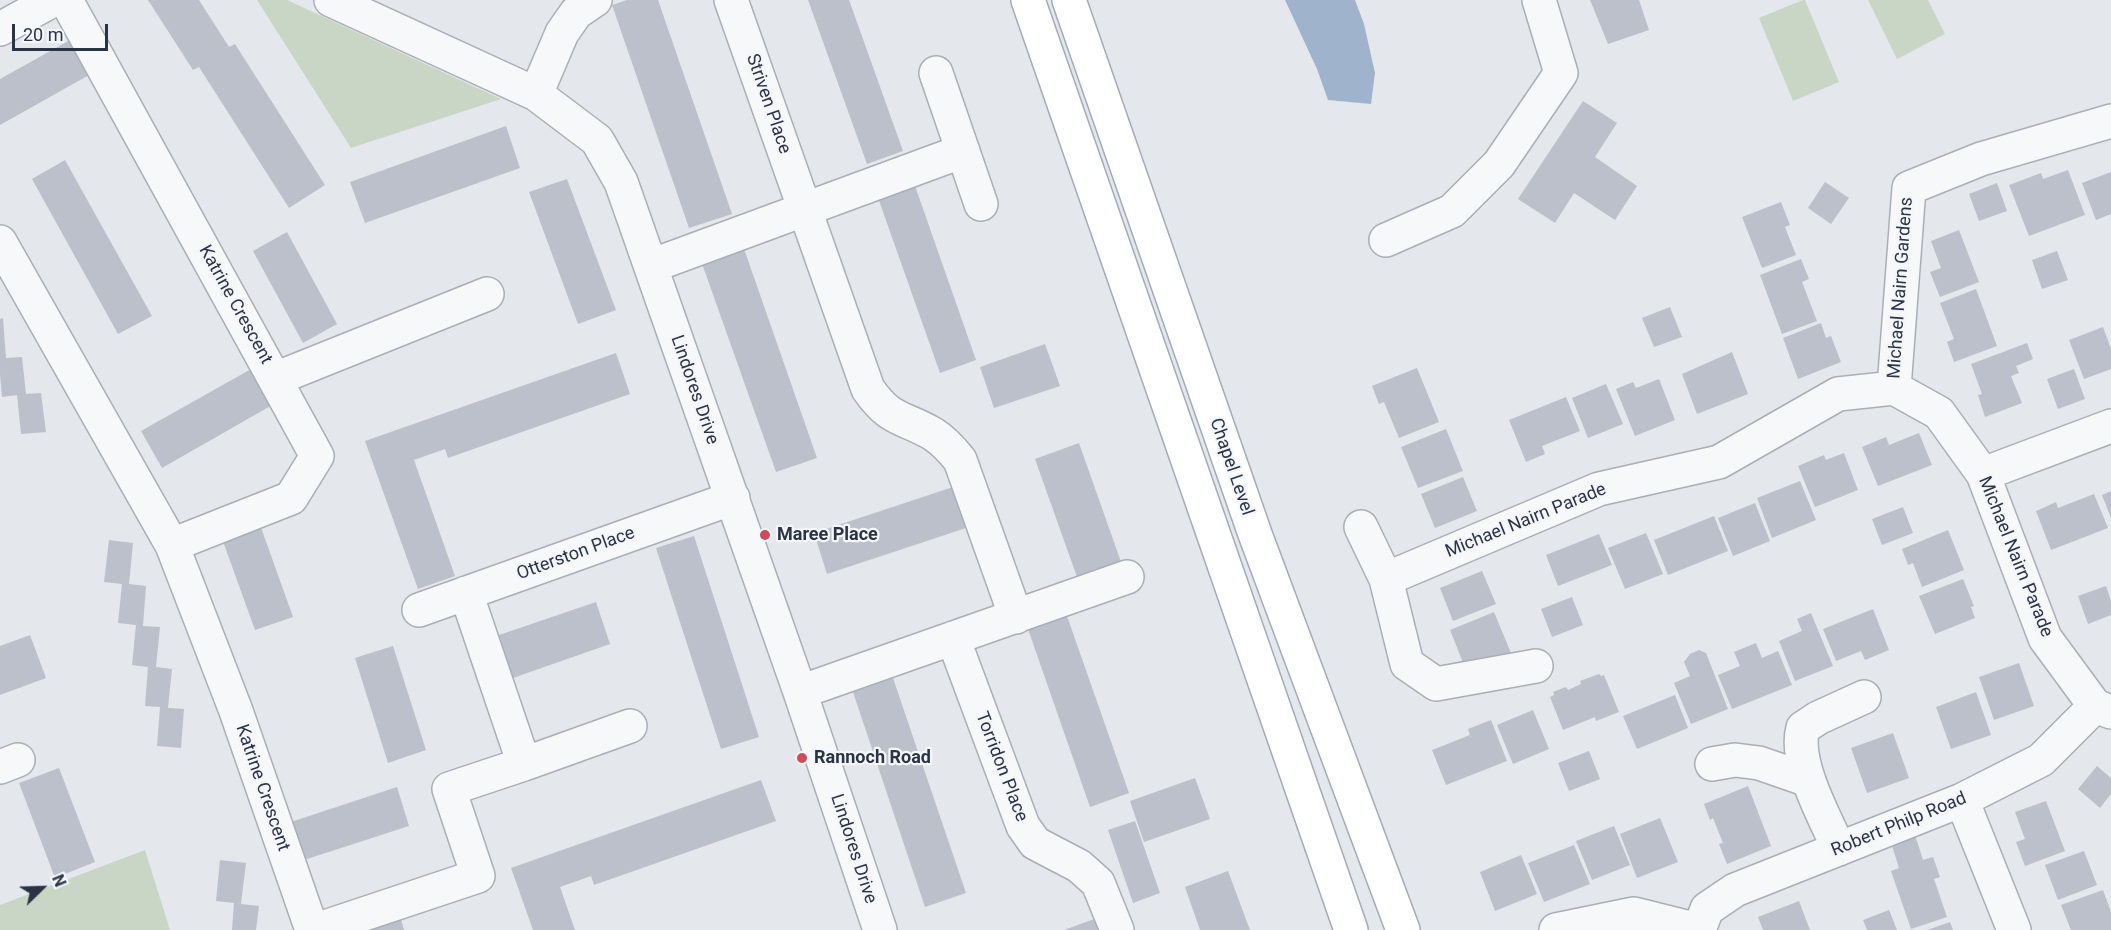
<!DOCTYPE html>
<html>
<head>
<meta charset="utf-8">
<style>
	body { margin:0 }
	#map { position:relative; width:2111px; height:930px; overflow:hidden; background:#e4e7ec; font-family:Roboto,sans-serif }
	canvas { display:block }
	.north { position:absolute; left:12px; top:858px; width:60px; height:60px; -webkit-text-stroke:4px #f4f6f9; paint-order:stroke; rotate:67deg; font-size:16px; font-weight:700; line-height:24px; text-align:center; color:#2b3445 }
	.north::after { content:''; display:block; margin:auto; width:21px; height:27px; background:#2b3445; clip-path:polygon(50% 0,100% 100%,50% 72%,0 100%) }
	.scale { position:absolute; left:12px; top:24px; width:96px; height:27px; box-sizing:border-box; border:3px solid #2b3445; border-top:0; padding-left:8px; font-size:18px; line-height:21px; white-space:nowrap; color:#2b3445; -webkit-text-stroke:4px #f4f6f9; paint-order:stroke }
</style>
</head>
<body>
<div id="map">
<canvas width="2111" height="930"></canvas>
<div class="north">N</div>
<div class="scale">20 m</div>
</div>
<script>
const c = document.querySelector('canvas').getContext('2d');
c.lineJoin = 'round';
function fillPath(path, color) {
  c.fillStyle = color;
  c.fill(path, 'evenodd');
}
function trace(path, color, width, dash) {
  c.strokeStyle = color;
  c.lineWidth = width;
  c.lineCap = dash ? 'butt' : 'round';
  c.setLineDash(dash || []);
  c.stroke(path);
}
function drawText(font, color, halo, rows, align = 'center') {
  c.font = font + ' Roboto,sans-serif';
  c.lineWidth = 4.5;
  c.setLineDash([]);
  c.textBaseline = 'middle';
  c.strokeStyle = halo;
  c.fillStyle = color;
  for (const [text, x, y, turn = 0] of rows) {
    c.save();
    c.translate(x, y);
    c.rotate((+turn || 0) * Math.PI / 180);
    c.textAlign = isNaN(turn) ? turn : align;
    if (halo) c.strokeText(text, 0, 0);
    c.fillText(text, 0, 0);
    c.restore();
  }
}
fillPath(new Path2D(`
	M257,0H287L501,99L351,148Z
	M1803,0H1805L1839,82L1793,101L1759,18Z
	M1868,0H1928L1945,34L1897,59Z
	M145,850L170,930H0V905Z`), '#c9d6c5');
fillPath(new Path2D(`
	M1285,0H1355L1364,24L1375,73L1371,104L1328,100L1317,69Z`), '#9fb4cc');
fillPath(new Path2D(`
	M148,0H199L229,47L235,44L325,185L289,208L199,67L193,70Z
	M627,0H658L732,214L689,228L612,5Z
	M808,0H849L903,151L867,164Z
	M1590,0H1639L1649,30L1608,44Z
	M79,35L98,70L0,125V79Z
	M1583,101L1617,123L1595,157L1637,186L1615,220L1574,193L1555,223L1518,199Z
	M506,126L520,168L365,223L350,182Z
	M65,160L152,316L118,334L32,179Z
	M2068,170L2085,215L2029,236L2009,185L2041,173L2043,179Z
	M2111,172V214L2096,220L2082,183Z
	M567,179L616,310L578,324L529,192Z
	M1825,182L1849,198L1831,224L1808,208Z
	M914,183L976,360L940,373L877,195Z
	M1997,183L2007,211L1979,221L1969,194Z
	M1781,202L1790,225L1785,227L1796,255L1762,268L1742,217Z
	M1959,230L1979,282L1940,297L1930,272L1941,268L1931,241Z
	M287,232L337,324L303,343L253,251Z
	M742,243L817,458L776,472L700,258Z
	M2057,251L2068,280L2042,289L2032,260Z
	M1801,259L1809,279L1802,282L1817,321L1782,334L1760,275Z
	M1976,289L1997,346L1954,362L1947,342L1954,339L1940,303Z
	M1670,307L1682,337L1654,347L1642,318Z
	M3,318L6,358L22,357L26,394L41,393L46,432L21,434L17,395L2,397L0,374V319Z
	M1821,323L1826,338L1831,336L1841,362L1798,379L1783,338Z
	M2103,327L2111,349V369L2084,379L2069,340Z
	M2027,343L2033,359L2016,366L2019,373L2011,376L2022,403L1985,417L1978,395L1982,394L1971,364Z
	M1045,344L1060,386L994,408L980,367Z
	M1732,352L1748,394L1697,414L1682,374Z
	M616,353L630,394L448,458L445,449L414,460L455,576L418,589L365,441Z
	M260,364L281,400L162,468L141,431Z
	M1417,368L1439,422L1399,438L1384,402L1379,404L1372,386Z
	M2074,369L2085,399L2058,409L2047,379Z
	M1659,379L1675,420L1635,436L1616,389L1633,382L1636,388Z
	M1606,384L1623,424L1588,438L1572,398Z
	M1566,397L1580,431L1542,446L1545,454L1526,462L1509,420Z
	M1446,429L1463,471L1418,488L1401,447Z
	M1919,433L1932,465L1878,486L1862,447L1886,437L1889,445Z
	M1079,443L1121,562L1077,577L1035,459Z
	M1844,453L1858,490L1815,507L1798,466L1824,455L1826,460Z
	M1463,477L1477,511L1435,528L1421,494Z
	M1800,481L1816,520L1772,538L1757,498Z
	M953,487L966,528L827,574L814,533Z
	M2111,491V518L2102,495Z
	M2094,494L2108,528L2051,550L2036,511L2056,502L2058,508Z
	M1755,503L1770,541L1733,556L1718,518Z
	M1903,507L1913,533L1882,545L1872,519Z
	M1714,516L1728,551L1668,575L1654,540Z
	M258,519L293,617L255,630L220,533Z
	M1948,530L1964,570L1922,587L1913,563L1908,565L1902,549Z
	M1646,533L1663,574L1625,589L1608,548Z
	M1599,534L1612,565L1558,586L1546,555Z
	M694,536L759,737L721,749L656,548Z
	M109,540L133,543L129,584L146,586L143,626L160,627L156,667L172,669L168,708L184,709L181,748L157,746L160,707L145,706L148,667L132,665L136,625L118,623L122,584L104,582Z
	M1482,571L1496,604L1453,621L1440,588Z
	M1963,579L1974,606L1971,607L1975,618L1935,634L1919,596Z
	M2106,586L2111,601V615L2088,624L2078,596Z
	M1572,597L1583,625L1552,637L1541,609Z
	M596,602L610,644L513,678L499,635Z
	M1873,609L1889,650L1865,660L1861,651L1836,661L1823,629Z
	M1494,612L1511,653L1466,670L1450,630Z
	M1811,613L1833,666L1795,681L1779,641L1802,631L1797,619Z
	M1067,616L1129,793L1090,807L1028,629Z
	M30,635L46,678L0,695V646Z
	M1756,643L1762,658L1778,651L1792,685L1732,709L1718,675L1740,666L1734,652Z
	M393,646L426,750L388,763L355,658Z
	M1699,650L1706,653L1728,709L1691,724L1674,683L1690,676L1684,662L1690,654Z
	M2019,663L2034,706L1994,720L1979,677Z
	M1599,674L1601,676L1604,675L1619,712L1596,721L1595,717L1563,730L1550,697L1554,695L1553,692L1566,687L1568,690L1581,684L1580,681Z
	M893,678L966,893L925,907L853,692Z
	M1976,692L1991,735L1951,749L1936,707Z
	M1675,695L1688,728L1637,749L1623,716Z
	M1533,710L1549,749L1513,764L1497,725Z
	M1491,720L1507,761L1446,785L1432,750L1470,735L1468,729Z
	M1893,733L1909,778L1867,793L1851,748Z
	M1589,751L1600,779L1569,791L1558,763Z
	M2097,766L2111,778V794L2100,808L2078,789Z
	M59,768L95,862L55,878L19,783Z
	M1195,778L1210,819L1144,842L1130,801Z
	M761,780L776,821L594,885L591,876L560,887L575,930H533L511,868Z
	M1748,786L1771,846L1727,864L1719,844L1723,843L1713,818L1710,820L1704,804Z
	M397,787L409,826L304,860L291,822Z
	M2046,801L2065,851L2025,866L2016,842L2025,839L2015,812Z
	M1660,818L1678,862L1637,878L1620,834Z
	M1135,821L1160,893L1133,903L1108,830Z
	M1614,826L1630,865L1592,880L1576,841Z
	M1915,835L1923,860L1933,857L1940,877L1934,879L1947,917L1911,929L1891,871L1899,868L1891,843Z
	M1574,845L1590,884L1544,902L1528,863Z
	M2084,851L2097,885L2058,900L2045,865Z
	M1521,855L1537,894L1495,911L1480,872Z
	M220,860L246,863L241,904L259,906L256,930H232L234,903L216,901Z
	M1228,871L1250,930H1200L1185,887Z
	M2103,890L2111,912V930H2071L2061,905Z
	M1799,901L1810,930H1763L1758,917Z
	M1889,910L1897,930H1867L1863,920Z
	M1097,918L1101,930H1064Z
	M401,919L404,930H367Z
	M1950,922L1953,930H1927Z`), '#bbc0ca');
const minor = new Path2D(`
	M66,0L317,456L291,498L172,545
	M331,0L536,94L597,140L621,182L800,692L880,930
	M731,0L868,389C891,422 902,416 933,434C944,441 952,450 960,460L1016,617
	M0,29L53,0
	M936,73L981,204
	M536,94L562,33L576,13L595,0
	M1386,240L1452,211L1499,164L1561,73L1539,0
	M0,242L172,545L236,711L312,930
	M651,266L963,151
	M275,379L487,294
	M1894,388L1909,188L1981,159L2111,121
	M1983,474L2111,426
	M1361,527L1386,579L1407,664L1436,684L1536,666
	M1386,579L1599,489L1719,462L1838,394L1894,388L1939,413L1983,474L2045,638L2095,706L2111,712
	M419,610L733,498
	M953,638L1023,826L1035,843L1079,866L1098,883L1117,930
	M800,692L1127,577
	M524,764L630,726
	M1712,764L1735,760L1759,763L1808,780
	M0,767L18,760
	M1962,800L2014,930
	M1839,849C1825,818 1793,761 1803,728L1818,718L1864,697
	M316,930L478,876L449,789L524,764L466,593
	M1556,930L1634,914L1698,930
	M1699,930L1707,909L1735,890L1962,800L2041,760L2095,706`);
const major = new Path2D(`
	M1028,0L1351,930
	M1069,0L1255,534L1403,930`);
trace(minor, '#a9aeb7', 36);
trace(major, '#a3abb8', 36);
trace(minor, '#f7f8fa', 33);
trace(major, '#fff', 33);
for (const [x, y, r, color] of [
	[765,535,6,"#d1495b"],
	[802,758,6,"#d1495b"]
]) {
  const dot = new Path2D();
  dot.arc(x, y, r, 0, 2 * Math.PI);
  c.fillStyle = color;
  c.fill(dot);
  trace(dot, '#f4f6f9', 2);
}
drawText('18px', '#2b3445', '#f4f6f9', [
	["Striven Place",768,104,71],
	["Michael Nairn Gardens",1901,288,-86],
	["Katrine Crescent",235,305,61],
	["Lindores Drive",694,390,71],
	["Chapel Level",1231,467,71],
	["Michael Nairn Parade",1526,521,-22],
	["Otterston Place",576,554,-20],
	["Michael Nairn Parade",2015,557,68],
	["Torridon Place",1001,767,69],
	["Katrine Crescent",262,788,71],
	["Robert Philp Road",1899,825,-22],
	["Lindores Drive",853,849,72]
]);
drawText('bold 18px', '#2b3445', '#f4f6f9', [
	["Maree Place",777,535],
	["Rannoch Road",814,758]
], 'left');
</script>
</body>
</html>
